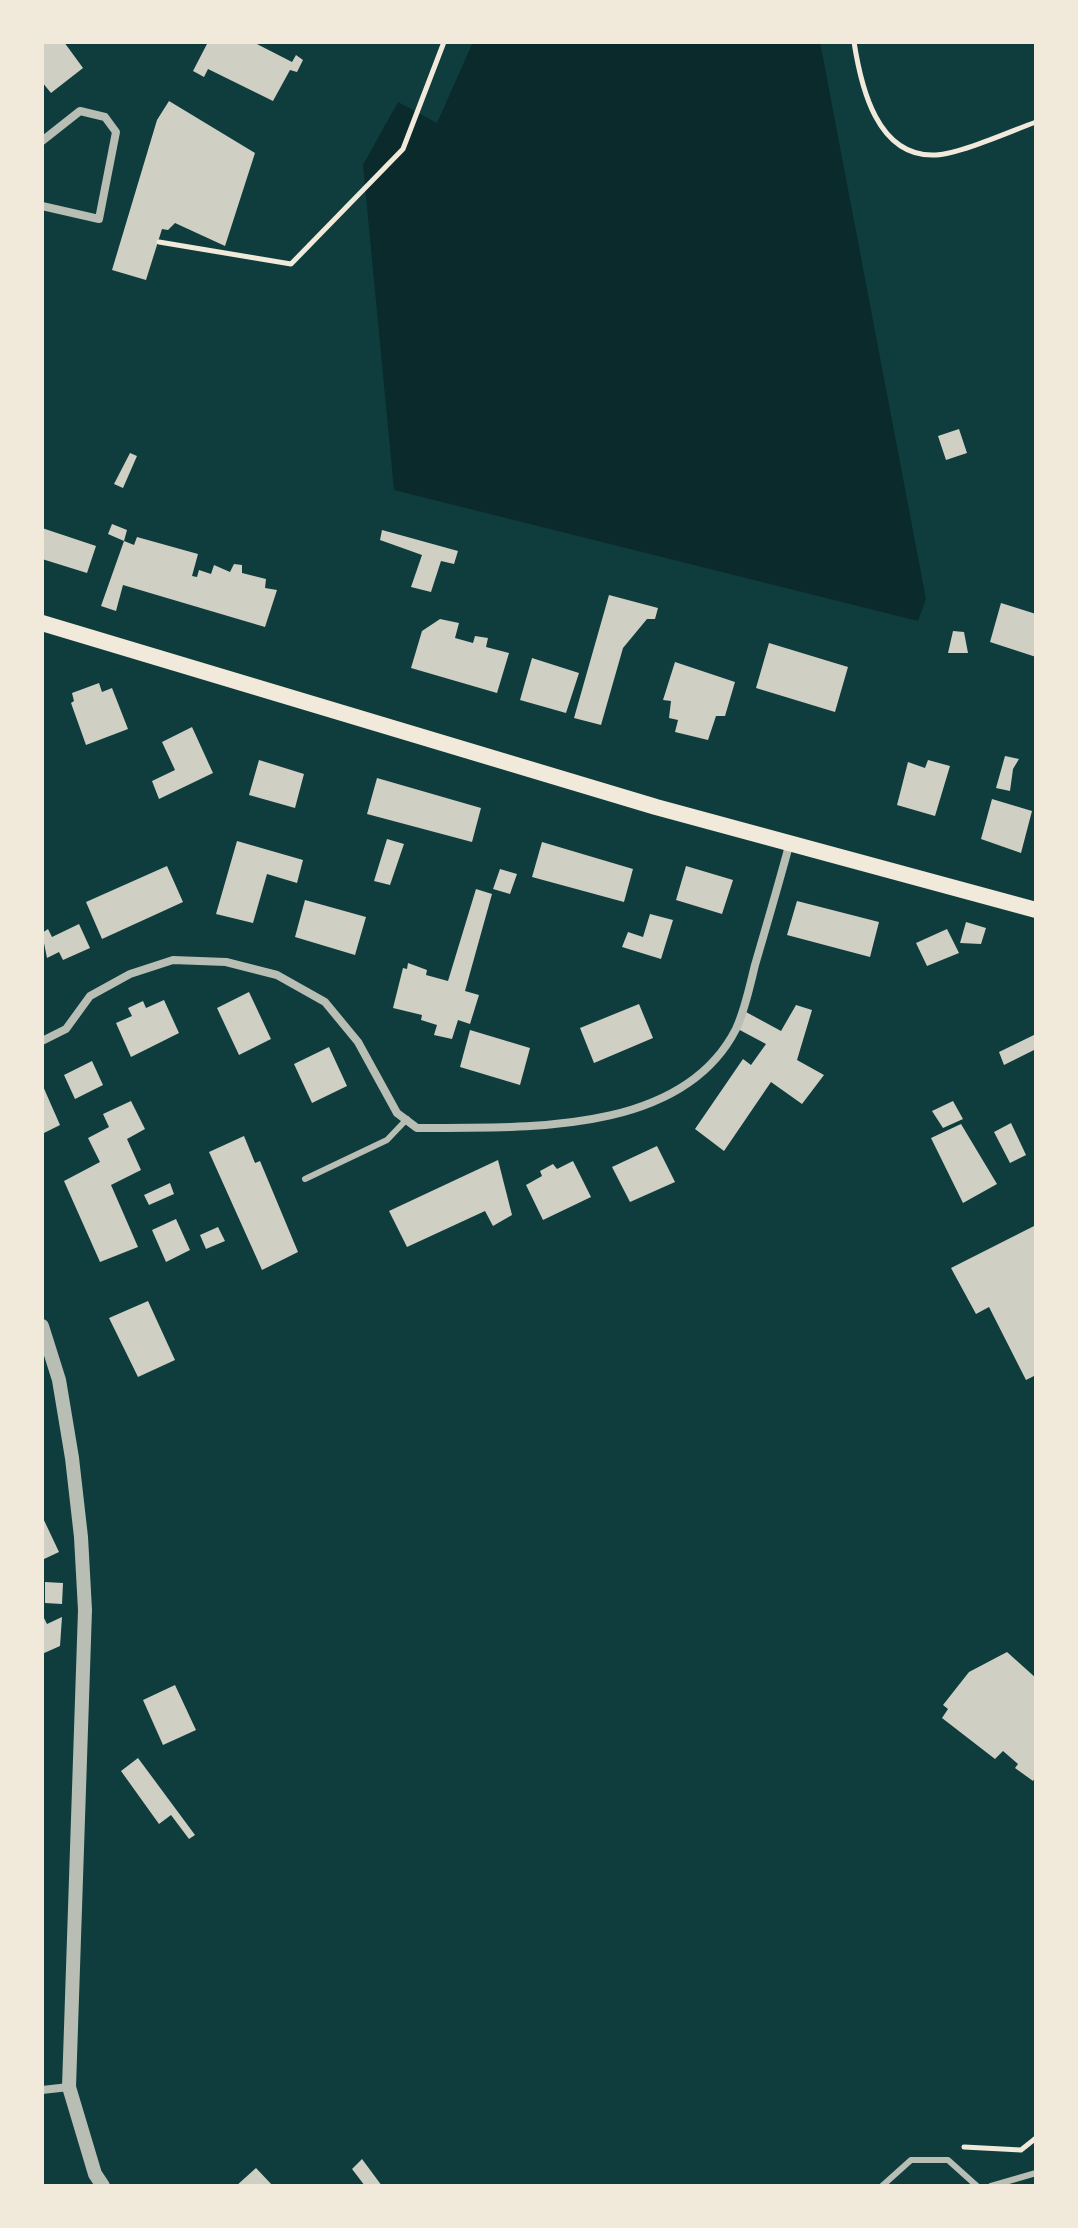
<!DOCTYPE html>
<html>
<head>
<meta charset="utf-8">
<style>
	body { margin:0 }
	#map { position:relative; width:1078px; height:2228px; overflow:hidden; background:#0f3d3e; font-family:"Space Grotesk",sans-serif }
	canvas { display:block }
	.frame { position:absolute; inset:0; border:44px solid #f1e9da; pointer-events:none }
</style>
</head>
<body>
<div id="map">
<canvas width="1078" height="2228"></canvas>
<div class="frame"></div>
</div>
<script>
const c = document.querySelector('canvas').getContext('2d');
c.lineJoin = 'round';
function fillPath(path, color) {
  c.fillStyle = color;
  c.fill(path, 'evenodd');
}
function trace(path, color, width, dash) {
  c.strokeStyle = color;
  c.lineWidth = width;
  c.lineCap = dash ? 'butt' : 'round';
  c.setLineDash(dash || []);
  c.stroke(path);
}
fillPath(new Path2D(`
	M473,42H820L926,599L918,621L394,490L363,165L398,102L437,123Z`), '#0a2a2b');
fillPath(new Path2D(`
	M42,42H64L83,68L51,93L42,82Z
	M208,42H253L292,62L296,55L303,60L297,72L290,70L273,101L208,69L204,77L193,71Z
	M169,101L255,153L225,246L175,223L168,230L162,229L146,280L112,270L157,120Z
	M959,429L967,453L946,460L938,436Z
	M130,453L137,456L123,488L114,484Z
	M112,524L127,530L124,541L134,545L137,537L198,554L192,576L197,577L199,570L211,574L214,565L230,572L234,564L242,565V573L266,579L265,588L277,590L265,627L123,585L116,611L101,606L124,541L108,534Z
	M42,528L96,546L87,573L42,559Z
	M382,530L458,551L454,564L441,561L431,592L411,587L422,555L380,540Z
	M609,595L658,608L655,619H647L623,648L601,725L574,718Z
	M1001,603L1036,614V657L990,642Z
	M440,619L459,623L455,638L473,643L475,636L488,638L486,647L509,653L497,693L411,668L422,631Z
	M953,631L964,632L968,653H948Z
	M769,643L848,667L835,712L756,688Z
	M532,658L579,673L566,713L520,700Z
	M675,662L735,682L725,716H716L708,740L675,732L678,720L669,718L671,701L663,700Z
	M99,683L102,692L112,688L128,729L86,745L71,703L74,701L72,693Z
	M192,727L213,773L159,799L152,781L175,770L162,742Z
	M1005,756L1019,759L1013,769L1010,791L996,788Z
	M259,760L304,774L295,808L249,795Z
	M928,760L950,766L935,816L897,805L908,762L925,768Z
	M377,778L481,808L472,842L367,814Z
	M992,799L1032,811L1021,853L981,839Z
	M387,839L404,844L390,885L374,881Z
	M237,841L303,860L297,883L267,874L253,923L216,914Z
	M542,842L633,869L624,902L532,877Z
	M167,866L183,902L102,939L86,902Z
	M686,866L733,880L722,914L676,900Z
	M500,869L517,874L510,894L493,889Z
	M476,889L492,894L465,991L479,995L470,1024L458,1020L452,1039L434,1035L437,1025L421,1020L422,1015L393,1008L403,968L407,969L408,963L427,970L426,975L448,981Z
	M305,900L366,917L355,955L295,937Z
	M797,901L879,922L870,957L787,935Z
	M650,914L673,920L661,959L622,947L628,932L643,937Z
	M966,922L986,928L981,944L960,943Z
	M79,924L90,948L63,960L59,952L47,958L42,933L48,929L52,937Z
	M947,929L959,953L927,966L916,943Z
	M249,992L271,1039L239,1055L217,1008Z
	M164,1000L179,1033L131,1057L116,1023L132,1016L128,1008L143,1001L146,1008Z
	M639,1004L653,1038L594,1063L580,1028Z
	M796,1005L812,1010L797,1060L824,1075L802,1104L771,1082L724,1151L695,1129L743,1059L751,1065L766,1044L736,1028L746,1012L781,1031Z
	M470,1030L530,1048L520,1085L460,1067Z
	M1036,1034V1049L1004,1065L999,1052Z
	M329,1047L347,1086L312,1103L294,1064Z
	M92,1061L103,1085L75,1099L64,1075Z
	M42,1084L60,1125L42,1134Z
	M131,1101L145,1129L127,1139L141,1170L111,1185L138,1247L100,1262L64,1181L100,1162L88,1138L109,1127L103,1114Z
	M953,1101L963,1119L943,1128L932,1111Z
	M1011,1123L1026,1155L1010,1163L994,1132Z
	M961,1124L997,1184L963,1203L931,1138Z
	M244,1136L255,1163L260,1161L298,1252L262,1270L209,1152Z
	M657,1146L675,1182L630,1202L612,1167Z
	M498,1160L512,1215L493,1226L485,1211L407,1247L389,1211Z
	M573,1161L591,1197L543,1220L526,1185L542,1176L540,1171L553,1164L557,1169Z
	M170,1183L174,1194L149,1205L144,1195Z
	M176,1219L190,1250L166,1262L152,1230Z
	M1036,1225V1375L1026,1380L989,1307L976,1314L951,1268Z
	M218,1227L225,1241L206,1249L200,1235Z
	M148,1301L175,1360L138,1377L109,1318Z
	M42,1516L59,1552L42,1560Z
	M45,1582L63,1583L62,1604L45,1603Z
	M42,1614L47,1624L62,1617L60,1646L42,1654Z
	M1007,1652L1036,1678V1776L1033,1781L1015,1768L1018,1764L1003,1751L995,1759L942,1718L948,1709L943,1705L969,1672Z
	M175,1685L196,1730L163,1745L143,1700Z
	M138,1758L195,1835L189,1839L171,1815L159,1824L121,1771Z
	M362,2159L382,2186H365L352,2169Z
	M256,2168L273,2186H236Z`), '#cfcfc3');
trace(new Path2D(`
	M854,42C861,87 877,158 936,155C960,154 1011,131 1036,122
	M159,242L291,264L403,149L444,42
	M964,2147L1021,2150L1036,2138`), '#f1e9da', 5);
trace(new Path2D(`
	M305,1179L387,1140L407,1119
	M882,2186L911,2160H948L977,2186
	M991,2186L1036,2173`), '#b8beb3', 6);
trace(new Path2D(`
	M42,141L80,111L105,117L116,132L99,219L42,206
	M42,1041L66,1029L90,996L130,974L173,960L226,962L277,975L325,1002L358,1042L397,1113L417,1128C521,1127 681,1137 736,1029C745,1010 750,985 755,965C767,924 779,883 790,842
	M42,2090L69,2087`), '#b8beb3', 8);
trace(new Path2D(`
	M42,1326L59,1380L72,1458L81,1537L85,1610L69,2087L95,2174L103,2186`), '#b8beb3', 14);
trace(new Path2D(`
	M42,623L656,807L1036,910`), '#f1e9da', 16);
</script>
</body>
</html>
